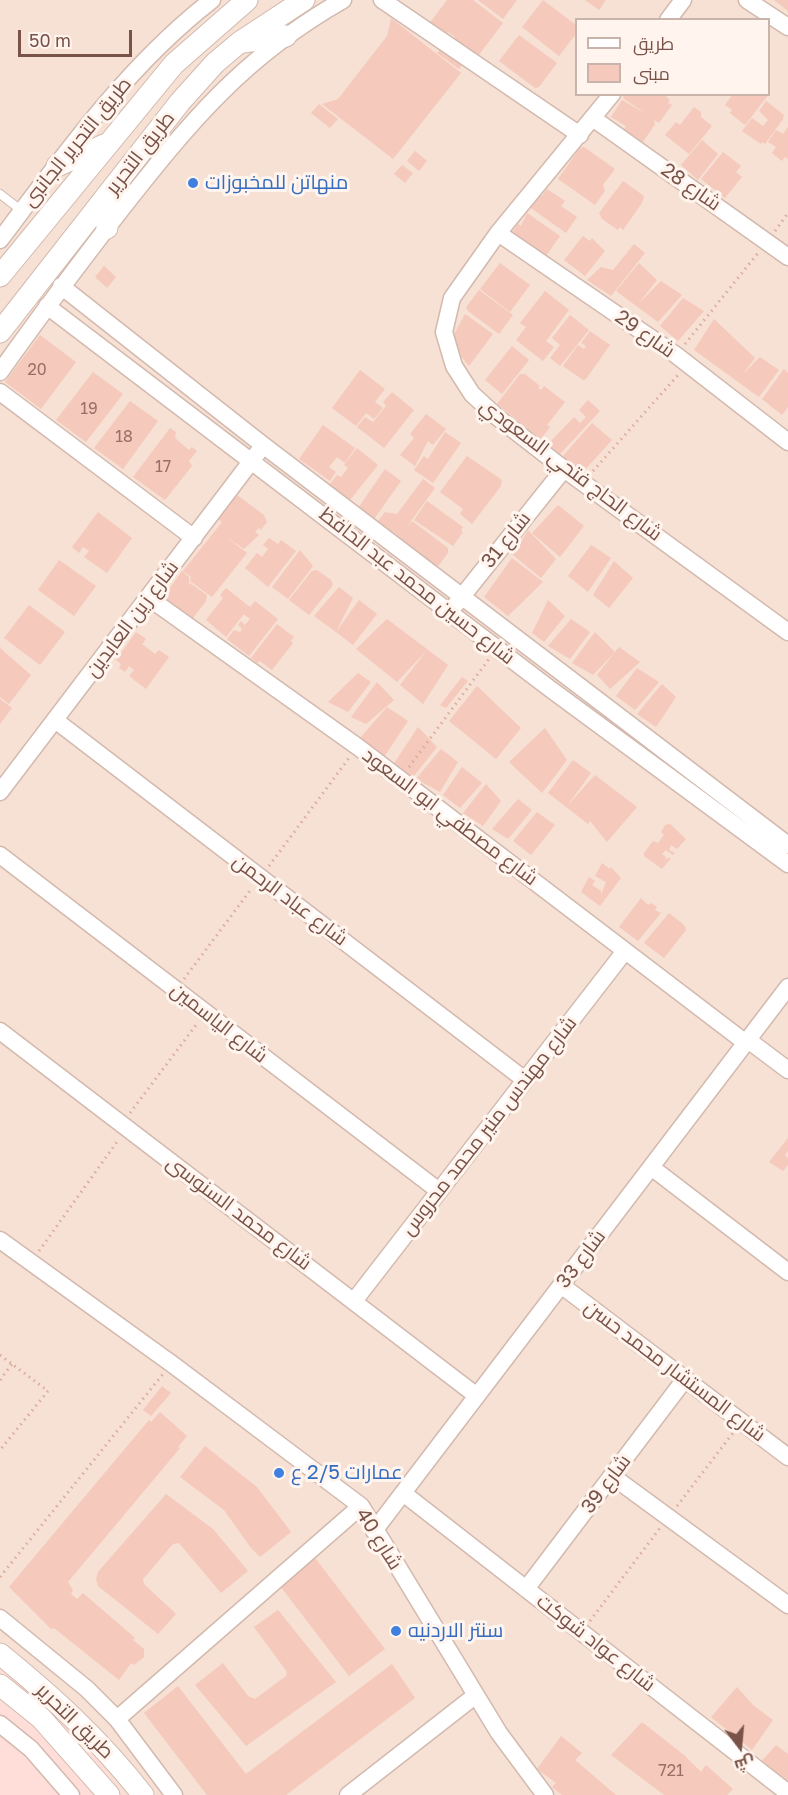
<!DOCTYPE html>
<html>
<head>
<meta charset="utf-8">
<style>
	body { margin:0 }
	#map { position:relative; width:788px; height:1795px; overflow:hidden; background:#fef1e6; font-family:"Golos Text",Cairo,sans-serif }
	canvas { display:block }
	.legend { position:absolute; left:575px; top:18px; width:195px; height:78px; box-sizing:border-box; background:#fff5ee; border:2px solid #c9b4ac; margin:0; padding:8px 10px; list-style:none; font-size:18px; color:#795248 }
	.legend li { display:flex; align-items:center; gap:12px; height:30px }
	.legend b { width:30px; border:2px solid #c9b4ac }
	.north { position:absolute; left:710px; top:1717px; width:60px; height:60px; -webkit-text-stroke:4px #fff5ee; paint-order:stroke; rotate:164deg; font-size:16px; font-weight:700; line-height:24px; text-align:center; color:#795248 }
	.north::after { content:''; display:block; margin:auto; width:21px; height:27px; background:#795248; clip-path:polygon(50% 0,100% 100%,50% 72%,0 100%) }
	.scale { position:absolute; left:18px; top:30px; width:114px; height:27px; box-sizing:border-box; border:3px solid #795248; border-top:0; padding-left:8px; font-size:18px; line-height:21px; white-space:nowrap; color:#795248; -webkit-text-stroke:4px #fff5ee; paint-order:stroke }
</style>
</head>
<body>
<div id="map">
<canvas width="788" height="1795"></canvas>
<ul class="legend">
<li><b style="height:8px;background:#fff"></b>طريق</li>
<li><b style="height:16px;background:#f5c9bc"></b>مبنى</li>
</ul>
<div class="north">ش</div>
<div class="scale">50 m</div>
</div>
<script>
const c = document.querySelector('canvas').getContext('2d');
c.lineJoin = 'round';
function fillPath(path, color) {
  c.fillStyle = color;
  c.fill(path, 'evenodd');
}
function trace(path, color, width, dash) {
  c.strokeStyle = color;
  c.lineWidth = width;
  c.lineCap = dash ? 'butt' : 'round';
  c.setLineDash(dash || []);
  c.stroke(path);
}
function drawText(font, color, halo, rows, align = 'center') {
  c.font = font + ' "Golos Text",Cairo,sans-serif';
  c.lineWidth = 6;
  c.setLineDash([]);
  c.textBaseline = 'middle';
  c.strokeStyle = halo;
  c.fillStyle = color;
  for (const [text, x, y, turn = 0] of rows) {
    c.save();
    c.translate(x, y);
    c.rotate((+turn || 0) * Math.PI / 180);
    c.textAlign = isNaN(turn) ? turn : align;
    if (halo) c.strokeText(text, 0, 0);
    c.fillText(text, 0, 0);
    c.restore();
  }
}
fillPath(new Path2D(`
	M0,0H788V1795H0ZM576,20H768V94H576Z`), '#f6e1d4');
fillPath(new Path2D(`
	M0,1665L87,1743L123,1795H0Z`), '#ffded9');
fillPath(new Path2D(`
	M447,0H473L503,23L475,60L451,42L455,37L448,32L445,36L429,24Z
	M478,0H517L503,19Z
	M543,0L576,25V34L559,56L522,27Z
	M585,0H606L599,10Z
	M774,0H788V11Z
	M391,18L461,73L393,159L322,104L338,99L387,36Z
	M519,35L557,63L539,87L535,88L499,61Z
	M442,47L464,63L459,69L437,53Z
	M623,94H663L670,100L668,103L672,105L659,123L654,120L655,124L643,142L622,132L626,126L611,117L622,100L648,115L624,99Z
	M733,94H769L745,125L730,113L732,110L725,105Z
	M766,101L784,115L783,119L765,144L762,142L761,144L742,131L752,118L763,126L768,120L759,111Z
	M319,104L338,119L330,128L311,113Z
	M694,107L701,112V117L712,126L689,154L665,135L676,122L680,125Z
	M788,127V159L785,157L782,161L772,153L776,147L768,142L776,130L783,134Z
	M702,140L718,154L698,180L681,165Z
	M584,147L615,169L603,185L605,191L595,205L558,179L580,148Z
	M415,151L427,161L419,171L407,161Z
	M723,152L741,166L736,172L742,177L725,198L701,179Z
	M402,165L413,173L405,183L394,174Z
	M623,181L644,196L642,203L623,230L620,227L618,230L602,219L599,213Z
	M547,189L565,201L561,206L577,217L566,233L528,206L538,193L542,196Z
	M527,213L560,236L546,256L519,237L516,238L511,234L518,224L521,226Z
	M583,236L590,241L592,238L605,251L585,276L564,260Z
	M634,244L645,253L611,296L587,280L601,267L613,270Z
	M500,263L530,285L510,312L480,289Z
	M639,263L657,280L639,303L661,281L682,295L658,322L616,291Z
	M104,266L116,277L107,288L95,277Z
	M479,290L513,315L499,334L468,311L466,307Z
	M545,291L569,310L546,341L554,347L543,361L516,340L526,327L520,323Z
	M683,298L704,311L678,341L660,326Z
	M465,314L493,334L469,366L455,349L453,336Z
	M570,315L589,330L560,366L550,358L560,345L552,338Z
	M714,319L755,358L742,375L760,357L779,370L759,397L694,350Z
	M590,331L610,345L586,379L583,380L563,366L578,345L584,349L586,346L581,343Z
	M40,335L76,362L41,409L5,382Z
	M512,346L529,360L502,394L485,380Z
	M784,369L788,373V407L782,415L762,399Z
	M360,370L385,389L375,402L383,408L374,419L366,413L356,426L332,408Z
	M93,372L123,394L86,442L56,420Z
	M520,374H525L540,386L538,388L541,390L544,386L565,402L547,425L550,427L541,439L497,404Z
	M392,392L414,410L384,448L357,427L365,417L373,422L386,406L383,402Z
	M588,400L600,411L560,454L548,444L574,417L580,423L586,417L579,410Z
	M130,401L158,421L123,469L94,448Z
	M426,414L446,429L433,445L428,441L415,466L400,455L414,438L410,434Z
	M592,423L612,440L582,473L563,456Z
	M323,425L355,448L345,463L337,457L329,467L336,472L330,481L299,459Z
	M170,428L176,432L175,438L189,450L192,447L197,451L189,461L192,466L165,500L133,477Z
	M445,432L461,443L433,483L414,470L424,456L428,459Z
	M357,448L378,465L346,505L326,489L337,475L341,477L348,468L344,465Z
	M467,456L502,480L501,486L472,524L460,514L463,509L440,492Z
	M385,469L401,481L372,522L356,511Z
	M423,479L435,488L406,528L412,521L448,548V553L439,565L433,567L397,540L400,537L378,521L385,512L397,514Z
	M237,495L264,515L267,522L261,530L259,528L255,532L259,535L244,549L226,537L247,553L212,597L190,581L191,577L183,571L222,522L218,519Z
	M427,501L463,527L461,530L463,532L453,546L414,520Z
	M558,505L584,526L560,557L532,533Z
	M98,512L132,538L107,573L84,557L89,551L83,547L79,553L72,547Z
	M528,530L556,559L541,578L513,555Z
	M269,538L278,544L281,540L296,551L268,587L245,568L257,553L262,557L268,549L263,545Z
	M591,545L611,558L588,592L568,576Z
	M300,550L313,566L288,599L272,587Z
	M512,558L543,582L508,616L484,597Z
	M59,560L96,586L74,616L38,590Z
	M614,561L633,578L609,608L593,595Z
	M317,570L331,580L333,585L309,615L289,600L312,571Z
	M182,571L189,577V587L190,583L207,595L206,601L190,622L161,600Z
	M339,587L353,598L336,632L314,616Z
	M226,588L250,607L255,601L278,619L249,656L227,639L234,630L240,632L242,629L238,625L241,621L245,625L250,619L244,614L226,637L206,620L223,598L220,595Z
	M359,600L377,614L353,645L336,632Z
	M548,600L565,616L544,642L532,633Z
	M29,605L65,632L40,665L4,638Z
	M387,619L448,665L423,704L400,685L427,650L397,682L356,649Z
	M571,619L590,632L570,659L548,646Z
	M277,624L294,637L291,641L293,643L272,670L260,661L257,663L251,658Z
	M136,632L146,639L142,644L155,654L159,650L169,657L146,689L129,676L134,670L129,666L125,672L119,668L121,664L116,660Z
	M595,632L615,652L593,675L572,663Z
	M619,647L640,662L610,689L597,675Z
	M0,648L31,675L9,704L0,697Z
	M637,668L659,682L635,710L616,696Z
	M358,673L371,682L348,712L328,702Z
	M462,677L468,681L446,708L440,705Z
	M377,682L394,700L366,724L351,717Z
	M662,684L676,697L656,727L637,714Z
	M477,686L521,728L496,759L449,721Z
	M0,699L12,708L0,724Z
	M387,707L408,721L384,757L360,738Z
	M418,727L437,747L413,777L393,765Z
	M545,728L567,760L542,793L509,762Z
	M441,749L458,762L440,792L416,779Z
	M573,760L591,773L567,806L595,775L637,807L607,842L590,821L588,824L548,793Z
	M462,767L482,783L460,808L443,795Z
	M486,784L501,801L483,826L463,813Z
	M518,799L532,810L508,839L492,829Z
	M537,812L555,825L531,855L513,841Z
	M670,824L686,839L677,849L671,845L669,850L675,853L673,855L666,850L662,854L666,857L665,862L667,858H671L662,869L644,856V853L653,841L658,843L664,835L661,832L665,825Z
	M602,863L610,869L611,867L621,878L600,906L581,892L589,877L595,881L592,885L601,891V895L606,882L595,876Z
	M641,898L648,905L651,903L657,907L655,910L661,913L638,941L619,927Z
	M669,913L684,925L686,930L664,958L644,943Z
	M788,1138V1151L785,1155L788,1158V1165L783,1171L769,1162Z
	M162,1386L171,1393L151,1416L143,1410Z
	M160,1412L187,1436L178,1447L180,1448L68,1582L66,1579L73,1590L71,1594L77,1599L83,1593L135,1638L133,1640L144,1649V1657L134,1665L131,1663L119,1680L54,1628L51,1629L9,1587L149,1420L151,1422Z
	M205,1446L257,1487L291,1532L260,1557L251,1548L224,1510L180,1477Z
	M166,1494L213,1529L248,1571L221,1593L179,1543L173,1544L143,1579L144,1584L176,1614L158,1634L98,1586L96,1579L98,1572Z
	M312,1554L385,1649L349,1676L277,1582Z
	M278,1610L336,1682L246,1746L195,1685L223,1663L248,1696L255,1699L286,1676L287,1672L254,1627Z
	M392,1664L415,1698L286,1795H207L144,1713L178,1686L246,1774Z
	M737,1687L753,1705L773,1720L752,1750L711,1717Z
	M642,1722L684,1755L701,1772L706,1765L733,1789L727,1795H664L611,1755Z
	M561,1736L582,1753L575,1760L616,1795H562L552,1787L556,1783L537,1769Z
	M776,1745L788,1754V1788L759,1764Z`), '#f5c9bc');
const service = new Path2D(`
	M0,194L22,211`);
const minor = new Path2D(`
	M382,0L580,135
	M747,0L788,27
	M668,20L683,0
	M612,94L498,233L452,298L444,332L454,366L472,394L497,417L564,469L788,632
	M594,119L788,257
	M498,233L676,355L788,442
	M0,240C64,155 127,66 212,0
	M61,286L263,445L788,845
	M47,306L549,688L788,864
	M0,372C39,317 79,264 120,211C190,122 243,57 343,0
	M0,392L194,538
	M149,598L358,747L746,1043
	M456,604L564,469
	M55,720L525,1080
	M0,792L259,451
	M0,855L439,1191
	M0,1031L477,1396
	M748,1040L788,1070
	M651,1167L788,1272
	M0,1240L172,1364L361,1506L499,1733L545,1795
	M561,1285L788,1457
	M354,1301L625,951
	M612,1476L788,1605
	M403,1493L788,1793
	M374,1531L788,987
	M526,1589L685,1379
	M0,1618L87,1689L117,1719L174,1795
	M117,1719L361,1506
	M0,1724L31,1749L71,1795
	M348,1795L476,1695`);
const tertiary = new Path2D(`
	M243,42L286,36
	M57,166L104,145
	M106,196L107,228
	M0,276L174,64L247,0
	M0,332L180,102L215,63L240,42L304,0
	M0,1654C54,1698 100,1740 143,1795
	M0,1685L41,1718L109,1795`);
trace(service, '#d3b9ae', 10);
trace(minor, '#d3b9ae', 19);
trace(tertiary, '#d3b9ae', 23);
trace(new Path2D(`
	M775,231L788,213
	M685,344L758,253
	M593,471L678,375
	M409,767L489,659
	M269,866L349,758
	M184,979L252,888
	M130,1113L196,1025
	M39,1251L119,1139
	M0,1355L48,1391L0,1450
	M0,1380L12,1364
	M677,1506L733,1433
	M0,1577L163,1374
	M590,1621L660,1528`), '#dbac9e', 3, [1.5, 4.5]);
trace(service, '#fff', 8);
trace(minor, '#fff', 16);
trace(tertiary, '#fff', 21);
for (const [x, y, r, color] of [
	[193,183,6,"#3f7fe0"],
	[279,1473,6,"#3f7fe0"],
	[396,1631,6,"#3f7fe0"]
]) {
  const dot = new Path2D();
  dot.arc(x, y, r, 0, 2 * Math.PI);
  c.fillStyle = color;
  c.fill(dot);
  trace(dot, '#fff5ee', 2);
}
drawText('16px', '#987065', null, [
	["20",37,370],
	["19",89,409],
	["18",124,437],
	["17",163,467],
	["721",671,1771]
]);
drawText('20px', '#795248', '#fff5ee', [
	["طريق التحرير الجانبى",77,142,-51],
	["طريق التحرير",140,153,-52],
	["شارع 28",691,187,35],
	["شارع 29",645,334,35],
	["شارع الحاج فتحي السعودي",571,470,37],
	["شارع 31",506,540,-51],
	["شارع حسين محمد عبد الحافظ",417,586,38],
	["شارع زين العابدين",132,619,-53],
	["شارع مصطفي ابو السعود",450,817,37],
	["شارع عباد الرحمن",290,900,37],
	["شارع الياسمين",219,1023,38],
	["شارع مهندس منير محمد محروس",489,1126,-52],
	["شارع محمد السنوسى",239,1213,37],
	["شارع 33",581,1259,-53],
	["شارع المستشار محمد حسن",675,1371,37],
	["شارع 39",606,1484,-53],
	["شارع 40",379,1539,58],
	["شارع عواد شوكت",596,1643,38],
	["طريق التحرير",75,1721,44]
]);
drawText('20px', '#366cbe', '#fff5ee', [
	["منهاتن للمخبوزات",205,183],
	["عمارات 2/5 ع",291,1473],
	["سنتر الاردنيه",408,1631]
], 'left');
</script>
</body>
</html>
